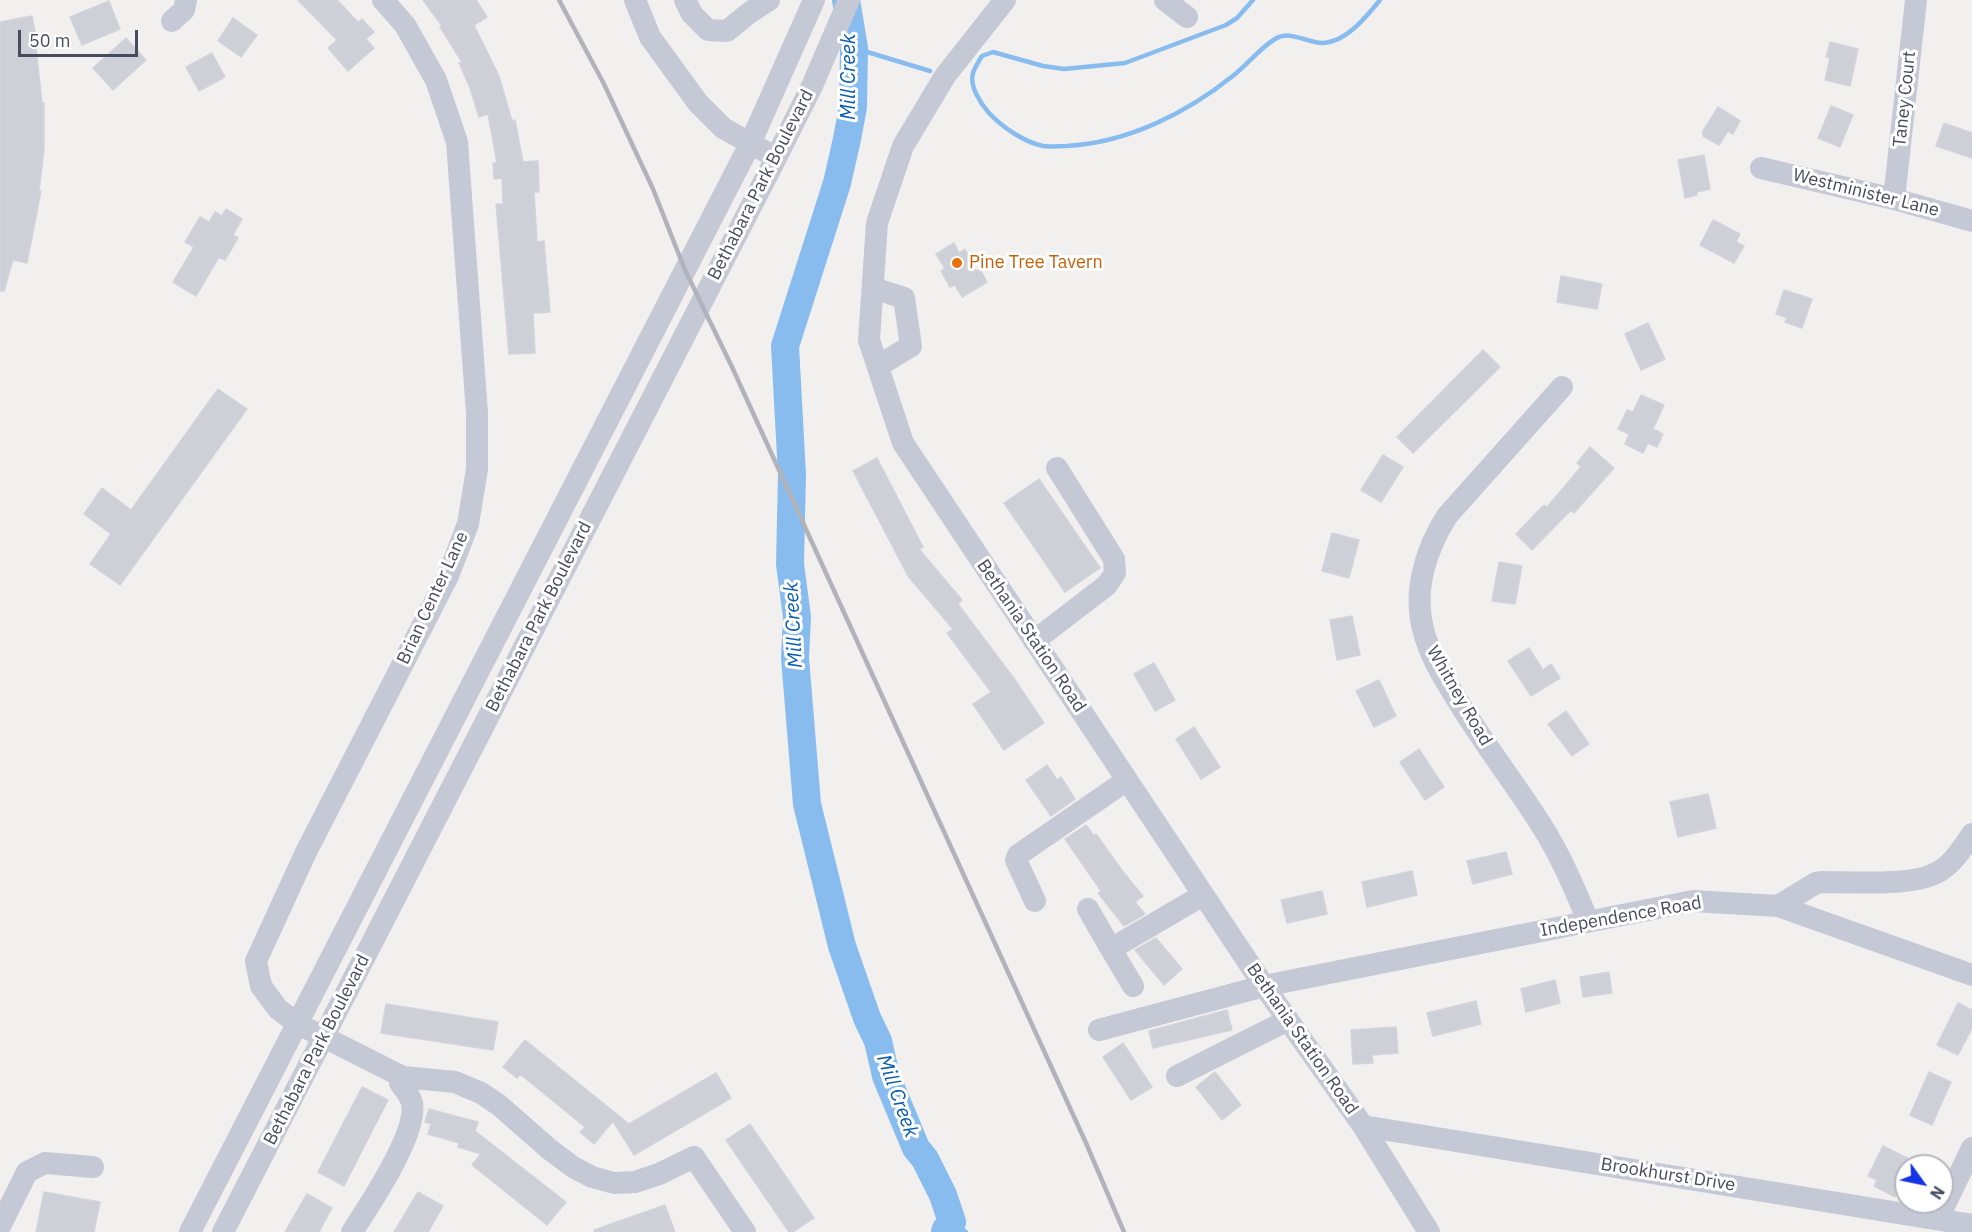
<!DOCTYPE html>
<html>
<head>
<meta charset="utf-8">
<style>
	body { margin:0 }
	#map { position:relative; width:1972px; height:1232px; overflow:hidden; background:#f2f0ef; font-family:"IBM Plex Sans",sans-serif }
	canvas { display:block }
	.north { position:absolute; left:1894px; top:1154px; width:60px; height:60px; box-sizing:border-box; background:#fff; border:2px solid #b5b7be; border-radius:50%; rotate:123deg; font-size:16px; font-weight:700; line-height:24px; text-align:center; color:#464c5d }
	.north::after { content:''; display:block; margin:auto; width:21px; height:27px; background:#1434e7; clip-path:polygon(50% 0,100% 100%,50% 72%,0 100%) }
	.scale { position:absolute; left:18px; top:30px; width:120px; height:27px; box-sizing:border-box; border:3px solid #464c5d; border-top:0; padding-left:8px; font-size:18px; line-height:21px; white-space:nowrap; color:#464c5d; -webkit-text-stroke:4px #fff; paint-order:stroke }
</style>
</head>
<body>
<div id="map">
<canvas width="1972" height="1232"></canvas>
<div class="north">N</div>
<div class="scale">50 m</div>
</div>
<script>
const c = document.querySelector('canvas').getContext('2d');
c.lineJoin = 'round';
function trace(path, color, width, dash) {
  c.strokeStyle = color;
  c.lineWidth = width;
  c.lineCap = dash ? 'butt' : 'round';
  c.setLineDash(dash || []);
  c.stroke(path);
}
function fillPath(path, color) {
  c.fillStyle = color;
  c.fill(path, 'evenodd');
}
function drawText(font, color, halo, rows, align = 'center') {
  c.font = font + ' "IBM Plex Sans",sans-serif';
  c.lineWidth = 6;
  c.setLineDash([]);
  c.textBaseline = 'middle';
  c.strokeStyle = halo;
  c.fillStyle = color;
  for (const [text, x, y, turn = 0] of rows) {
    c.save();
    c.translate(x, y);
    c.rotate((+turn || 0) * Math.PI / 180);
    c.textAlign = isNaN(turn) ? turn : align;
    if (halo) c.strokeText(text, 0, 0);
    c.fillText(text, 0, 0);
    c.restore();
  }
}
trace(new Path2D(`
	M1253,0L1237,18L1226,25L1125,63L1064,69L1043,66L993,52L982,56C979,61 975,67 973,73C969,86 981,104 989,113C1002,127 1024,142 1043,146C1050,147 1058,146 1066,146C1127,143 1187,113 1234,75C1248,64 1260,48 1275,39C1291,29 1307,44 1324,43C1347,41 1366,17 1380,0
	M854,48L930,71
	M952,1222L966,1232`), '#88bcee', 4.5);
trace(new Path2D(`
	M846,0L854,48L853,107L847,139L837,183L785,346L792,475L790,564L797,617L795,658L807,804L842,946L867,1018L878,1041L886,1076L916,1148L925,1159L943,1195L952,1222L946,1229L945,1232`), '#88bcee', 28);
const building = new Path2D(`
	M298,0H337L358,22L362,19L374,32L366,39L374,48L348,71L328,48L337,40Z
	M423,0H476L487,17L474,25L499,76L512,121L515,120L523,162L538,161L539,192H534L537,242L544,241L550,312L533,313L535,353L509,354L496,204H503L502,178L494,179L493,163H497L488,114L479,117L470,88L459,63L462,62L440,27L442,26Z
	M109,1L120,29L82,45L70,17Z
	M32,16L38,47H36L42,103H44V150L39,191H41L27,263L13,260L4,291H0V22Z
	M233,18L257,35L241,57L218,41Z
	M126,38L146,60L113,90L93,68Z
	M1830,42L1858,49L1850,86L1825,80L1830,58L1826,57Z
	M212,53L225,77L199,91L186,67Z
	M1831,106L1853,115L1840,147L1818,138Z
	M1718,107L1740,121L1733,134L1728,131L1719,145L1703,136V131Z
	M1944,123L1972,133V158L1936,146Z
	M1704,155L1710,189L1697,192V195L1685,198L1678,160Z
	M226,209L242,219L233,235L238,238L225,260L219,257L196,296L173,282L194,247L185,242L200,217L209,222L215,212L222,216Z
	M1713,220L1740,234L1736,242L1744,246L1734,263L1700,245Z
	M954,243L959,253L965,249L976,271L980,269L987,282L962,297L955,285L950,287L941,271L945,268L936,254Z
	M1561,276L1602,284L1597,309L1557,302Z
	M1784,290L1812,299L1802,328L1785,322L1787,318L1776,314Z
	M1648,323L1665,359L1641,370L1625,334Z
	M1483,350L1500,367L1413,453L1397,437Z
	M218,389L247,409L120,585L90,564L111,534L84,514L102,488L131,510Z
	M1641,395L1664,405L1653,429L1663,434L1657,447L1648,443L1643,453L1625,444L1629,434L1618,429L1627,410L1633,412Z
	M1590,447L1614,468L1574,513L1571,510L1532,550L1516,534L1544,505L1547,507L1581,467L1577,463Z
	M1383,455L1403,467L1381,502L1361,490Z
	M877,458L923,547L919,549L962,600L958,604L1013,677L1044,723L1004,750L973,704L991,692L947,633L953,629L908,576L853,471Z
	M1039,479L1100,568L1065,592L1004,503Z
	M1332,533L1359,540L1349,578L1322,571Z
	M1499,562L1522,566L1515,604L1492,601Z
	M1352,616L1360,655L1337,660L1330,620Z
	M1529,648L1543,670L1551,664L1560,678L1531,696L1508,661Z
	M1154,663L1175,700L1155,711L1134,674Z
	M1379,680L1396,716L1374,727L1356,691Z
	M1566,711L1589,744L1572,756L1548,724Z
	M1194,727L1220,767L1201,779L1176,739Z
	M1419,749L1444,787L1425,800L1400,762Z
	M1047,765L1057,780L1061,777L1075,799L1051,816L1026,780Z
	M1708,794L1716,828L1678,837L1670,802Z
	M1086,825L1094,836L1096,834L1124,873L1143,896L1135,902L1145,914L1124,926L1098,893L1101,891L1065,839Z
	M1506,852L1512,874L1473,884L1467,861Z
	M1412,871L1417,895L1367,907L1362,882Z
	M1322,891L1327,914L1287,923L1281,900Z
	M1156,938L1182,969L1164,985L1135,950Z
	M1609,972L1612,993L1583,997L1580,977Z
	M1555,980L1560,1003L1526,1012L1521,989Z
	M1476,1001L1481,1024L1433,1036L1427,1013Z
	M1958,1003L1972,1010V1028L1958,1055L1937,1045Z
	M386,1004L498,1022L493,1050L381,1033Z
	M1227,1010L1232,1030L1153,1048L1149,1031Z
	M1396,1027L1398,1053L1372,1055L1373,1063L1353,1064L1351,1030Z
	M525,1040L629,1124L716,1073L731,1098L634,1155L613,1121L594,1144L580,1132L585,1127L520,1074L517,1078L503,1067Z
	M1123,1043L1152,1087L1131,1100L1103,1057Z
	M1215,1072L1241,1105L1222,1120L1196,1087Z
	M1929,1072L1951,1082L1932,1125L1910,1115Z
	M362,1087L388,1100L344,1186L318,1172Z
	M429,1109L478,1122L475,1131L566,1202L547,1225L472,1165L481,1154L458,1147L459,1143L428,1134L431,1124L425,1122Z
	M750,1124L814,1218L793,1232H789L726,1140Z
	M1883,1146L1913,1161L1910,1166H1906V1174L1895,1197L1874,1186L1877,1180L1868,1176Z
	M44,1192L100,1202L94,1232H36Z
	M418,1192L443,1206L428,1232H394Z
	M307,1194L332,1208L319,1232H285Z
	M665,1205L675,1232H594V1230Z`);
fillPath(building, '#ced0d7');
trace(building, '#d3d3db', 1.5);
trace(new Path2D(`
	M383,0L405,25L436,80L457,142L477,413V469L468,524L448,576L306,852L256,961L261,986L278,1009L298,1024L403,1077L455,1082L481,1093L499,1105L549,1149L573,1167L592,1177L614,1183L635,1182L659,1174L694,1157L745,1232
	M635,0L650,37L698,103L723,128L764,151
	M685,0L692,14L708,30L727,31L749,13L769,0
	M1005,0L945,76L903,146L877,223L869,340L903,443L1264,986L1363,1126L1429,1232
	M1165,0L1187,17
	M172,21L184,10L186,0
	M1761,168L1894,199L1972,221
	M1894,199L1916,0
	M873,288L904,298L911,346L878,366
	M1562,387L1447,516C1426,549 1413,590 1423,629C1429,654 1443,677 1456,698C1482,741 1513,781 1540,823C1560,854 1574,887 1588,921
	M1034,641L1107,585L1115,573L1114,559L1057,468
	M1035,901L1016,860L1018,855L1127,780
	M1778,906L1816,883L1823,882C1851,882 1910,886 1934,874C1951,867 1962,849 1972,834
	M1088,909L1111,949
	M1133,986L1111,949L1203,895
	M1099,1030L1264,986L1693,901L1778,906L1972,975
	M1177,1076L1288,1020
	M1363,1126L1972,1225
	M1938,1219L1972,1148
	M0,1226L27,1172L45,1163L93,1167
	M190,1232L750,144L814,0
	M223,1232L776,158L812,86L849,0
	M352,1232C369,1206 418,1133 412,1103C410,1095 404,1089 400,1083L403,1077`), '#c5c9d6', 22);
trace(new Path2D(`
	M559,0L604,84L653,189L685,270L732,367L1086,1143L1124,1232`), '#b1b2ba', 4.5);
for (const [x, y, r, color] of [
	[957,263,6,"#e8710a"]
]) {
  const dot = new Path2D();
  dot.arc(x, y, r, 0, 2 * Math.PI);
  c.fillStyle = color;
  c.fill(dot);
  trace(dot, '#fff', 2);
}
drawText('18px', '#464c5d', '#fff', [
	["Taney Court",1905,99,-84],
	["Bethabara Park Boulevard",761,185,-63],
	["Westminister Lane",1866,193,14],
	["Brian Center Lane",433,598,-65],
	["Bethabara Park Boulevard",539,617,-63],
	["Bethania Station Road",1031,636,56],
	["Whitney Road",1459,696,60],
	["Independence Road",1621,917,-10],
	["Bethania Station Road",1302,1039,55],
	["Bethabara Park Boulevard",317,1050,-63],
	["Brookhurst Drive",1668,1175,9]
]);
drawText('18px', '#c56008', '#fff', [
	["Pine Tree Tavern",969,263]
], 'left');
drawText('italic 20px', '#085cae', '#fff', [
	["Mill Creek",849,77,-90],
	["Mill Creek",794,625,-93],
	["Mill Creek",897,1096,70]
]);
</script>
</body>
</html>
